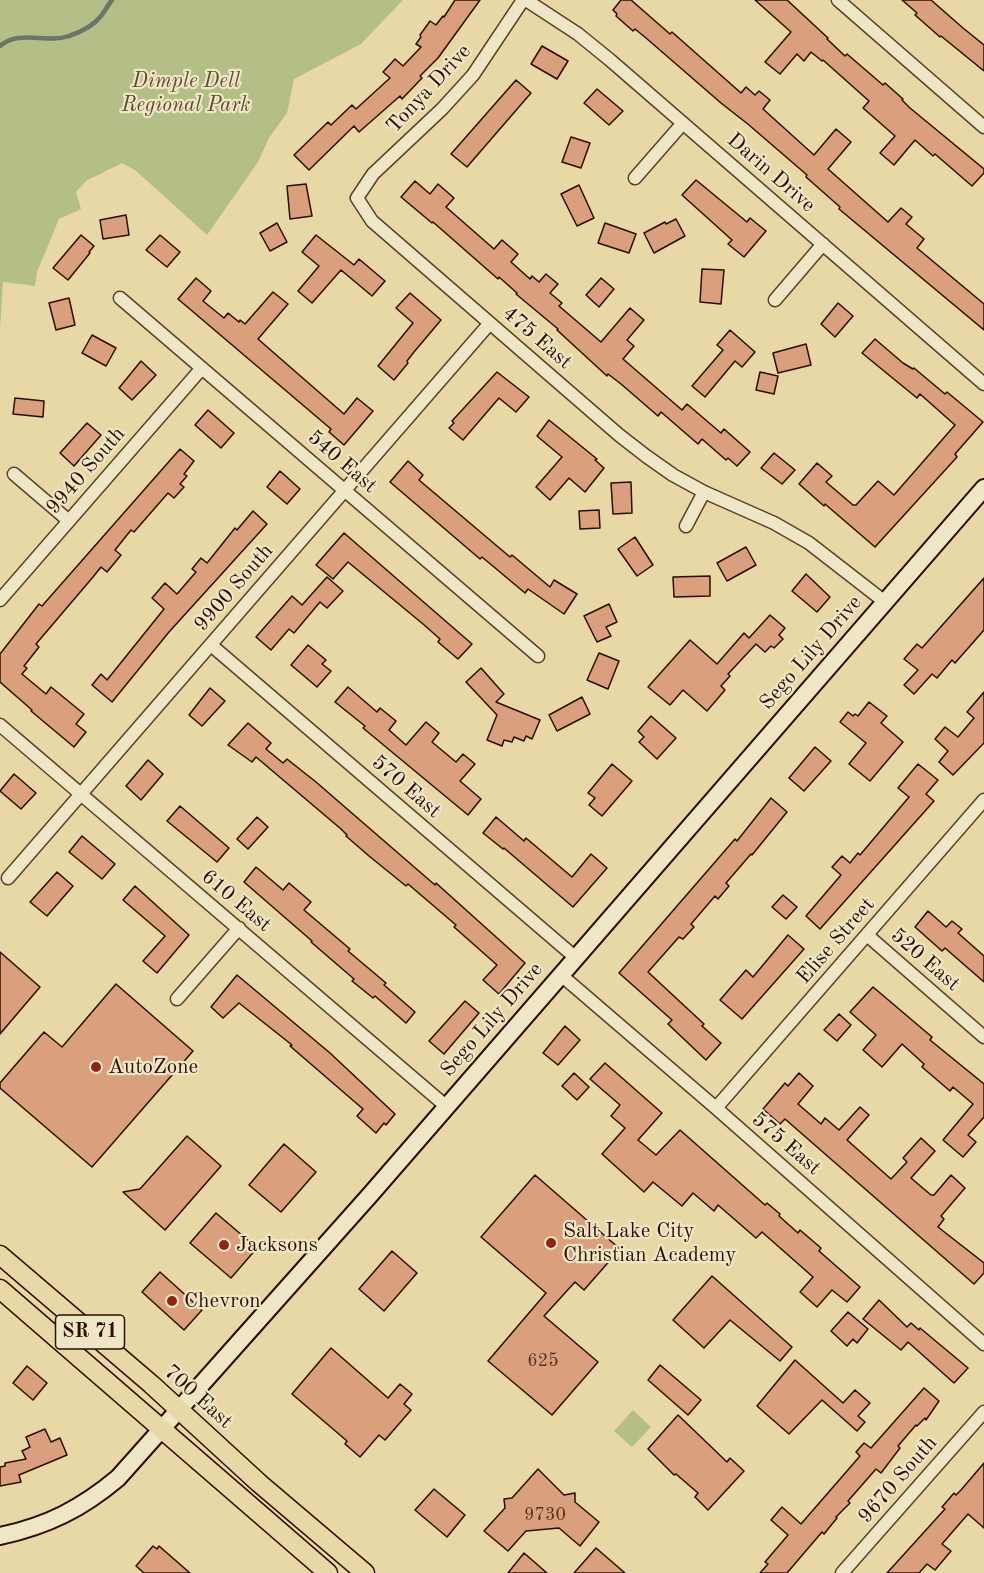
<!DOCTYPE html>
<html>
<head>
<meta charset="utf-8">
<style>
	body { margin:0 }
	canvas { display:block; background:#e7d8a6 }
</style>
</head>
<body>
<canvas width="984" height="1573"></canvas>
<script>
const c = document.querySelector('canvas').getContext('2d');
c.lineJoin = 'round';
function fillPath(path, color) {
  c.fillStyle = color;
  c.fill(path, 'evenodd');
}
function trace(path, color, width, dash) {
  c.strokeStyle = color;
  c.lineWidth = width;
  c.lineCap = dash ? 'butt' : 'round';
  c.setLineDash(dash || []);
  c.stroke(path);
}
function drawText(font, color, halo, rows, align = 'center') {
  c.font = font + ' "Old Standard TT",serif';
  c.lineWidth = 4.5;
  c.setLineDash([]);
  c.textBaseline = 'middle';
  c.strokeStyle = halo;
  c.fillStyle = color;
  for (const [text, x, y, turn = 0] of rows) {
    c.save();
    c.translate(x, y);
    c.rotate((+turn || 0) * Math.PI / 180);
    c.textAlign = isNaN(turn) ? turn : align;
    if (halo) c.strokeText(text, 0, 0);
    c.fillText(text, 0, 0);
    c.restore();
  }
}
fillPath(new Path2D(`
	M0,0H403L361,44L294,79L287,113L269,138L258,162L207,235L135,170L122,163L86,181L76,192L81,209L59,219L37,272L35,286L3,282L0,329Z
	M633,1410L651,1427L632,1447L614,1431Z`), '#b4bf87');
trace(new Path2D(`
	M0,46C19,29 47,44 69,36C81,32 94,25 101,16C105,11 108,5 112,0`), '#6d7469', 4.5);
const building = new Path2D(`
	M455,0H480L438,58L420,76L422,78L402,99L400,96L359,132L354,126L309,170L294,155L328,122L331,125L352,105L356,109L390,78L383,72L395,59L403,66L421,47L416,44L421,37L420,35L430,21L436,25L443,16L444,17Z
	M621,0H631L670,34L672,32L741,93L746,87L755,95L759,91L770,100L763,109L814,155L836,129L851,142L828,169L888,222L901,208L912,217L906,224L924,239L917,248L984,304V330L839,209L840,207L806,177L807,175L749,125L721,103L646,38L635,29L633,31L616,16L617,14L613,10Z
	M755,0H787L828,38L827,39L845,56L847,54L883,85L885,83L903,99L902,100L910,108L984,169V173L972,186L935,154L933,156L915,140L894,165L880,153L895,136L863,108L869,101L823,60L822,61L811,52L804,61L797,54L780,74L765,62L791,32Z
	M902,0H931L963,28L984,45V71L941,36L940,37L915,15L917,13Z
	M542,46L568,61L557,79L531,64Z
	M516,80L531,93L467,167L451,154Z
	M597,89L623,111L609,125L584,103Z
	M571,137L590,143L581,168L562,162Z
	M696,180L747,222L750,218L766,231L744,257L728,244L732,240L682,195Z
	M415,181L430,194L438,184L454,198L446,207L494,249L502,240L518,254L511,262L530,279L532,276L539,282L546,274L558,284L550,293L562,303L559,306L601,342L630,308L644,320L627,340L634,346L623,359L682,410L687,404L721,433L724,429L750,452L737,466L728,458L726,460L702,439L698,444L661,412L658,416L621,384L608,374L607,376L557,330L558,329L516,294L517,293L499,277L498,279L433,222L432,223L401,197Z
	M306,184L312,216L290,219L287,186Z
	M579,185L594,218L577,226L561,194Z
	M126,215L129,235L103,239L100,220Z
	M676,219L685,236L654,253L644,233L665,222L666,224Z
	M277,223L287,242L270,251L260,233Z
	M605,223L636,234L629,253L598,243Z
	M81,235L94,246L89,252L90,253L68,280L53,268Z
	M160,235L180,252L167,267L146,250Z
	M316,235L354,265L359,259L385,281L372,296L341,270L312,303L298,291L319,266L302,252Z
	M702,269L724,270L721,304L700,302Z
	M196,278L211,291L203,301L224,318L228,313L239,322L240,320L245,324L273,292L288,304L258,339L344,414L357,398L373,411L344,445L329,432L331,429L178,299Z
	M601,278L614,289L599,307L586,295Z
	M410,293L441,320L414,352L407,361L408,363L394,380L378,366L413,323L396,308Z
	M69,298L75,325L56,330L49,303Z
	M838,303L853,316L835,337L821,324Z
	M730,330L755,352L742,367L735,361L705,397L692,386L723,350L717,345Z
	M92,335L116,348L106,366L82,353Z
	M875,339L903,363L913,369L914,368L945,394L947,392L983,422L955,454L957,457L875,547L825,504L824,506L799,484L817,463L832,476L826,482L853,505H856L878,481L894,495L955,425L920,394L917,398L862,353Z
	M806,344L811,365L778,373L773,353Z
	M141,361L156,375L132,400L119,388Z
	M497,372L529,397L516,412L499,398L463,440L449,428L454,423L452,421Z
	M760,372L778,376L774,394L756,390Z
	M15,398L44,401L43,417L13,414Z
	M208,410L234,433L221,448L195,425Z
	M549,420L597,459L595,460L604,468L585,492L569,478L550,500L536,487L562,457L537,436Z
	M87,423L101,435L74,466L60,453Z
	M180,449L194,461L184,474L187,476L180,484L184,487L174,498L168,493L134,532L131,530L115,550L121,555L107,572L101,567L93,577L36,644L39,647L24,666L27,668L22,674L46,694L51,687L84,714L76,724L86,732L74,747L31,711L32,710L0,682V654L39,604L42,606Z
	M774,453L795,470L782,484L761,468Z
	M408,461L423,475L419,480L510,557L512,555L550,587L554,580L577,594L564,614L528,589L525,593L482,557L480,559L390,482Z
	M280,471L300,489L287,504L267,487Z
	M631,482L632,513L613,514L611,483Z
	M599,510L600,528L580,529L579,511Z
	M253,511L267,524L169,632L112,702L92,685L101,674L107,680L164,609L152,598L165,583L177,594L196,572L192,569L201,558L207,563L235,528L237,530Z
	M344,533L472,644L458,659L438,642L440,639L423,624L348,562L333,579L316,565Z
	M635,537L653,565L637,576L618,549Z
	M746,547L756,565L727,581L717,563Z
	M806,574L830,597L817,612L792,591Z
	M710,576V596L674,597L673,577Z
	M327,577L343,591L327,608L320,602L294,633L289,629L271,650L256,637L292,596L302,605Z
	M984,578V630L955,663L952,660L937,678L932,674L914,694L904,685L918,670L904,659L917,644L922,648Z
	M609,604L617,622L606,627L611,636L597,642L584,616Z
	M770,615L785,628L779,635L783,639L774,648L771,646L765,652L756,644L728,674L730,676L721,686L725,690L707,711L683,690L670,705L648,687L690,640L717,664L744,633L749,638Z
	M308,645L326,660L322,664L331,671L317,687L291,665Z
	M599,653L619,661L608,689L587,680Z
	M481,668L504,694L496,702L540,720L532,739L526,736L524,741L514,737L512,742L504,740L502,746L487,740L497,715L466,682Z
	M348,687L377,712L380,708L396,721L389,730L406,745L426,722L439,733L432,742L456,762L463,754L475,764L460,781L481,799L468,815L363,728L365,726L335,702Z
	M210,688L225,701L202,726L189,715Z
	M984,692V743L953,775L939,762L948,751L935,739L945,727L958,737L974,718L967,712Z
	M582,697L590,714L557,731L549,715Z
	M869,702L887,716L881,723L903,742L870,781L849,764L866,743L840,722L848,712L853,716L855,714L858,716Z
	M651,716L676,738L657,759L639,742L644,737L638,731Z
	M248,723L271,743L266,749L283,763L287,759L316,782L435,885L436,883L525,963L499,994L483,980L497,965L454,927L456,925L408,884L406,886L369,856L346,836L347,835L341,829L256,757L252,762L228,745Z
	M815,747L831,761L804,791L789,778Z
	M148,760L163,774L141,800L126,786Z
	M612,764L632,781L602,816L589,805L595,798L588,793Z
	M918,764L938,780L926,794L934,801L820,929L806,916L841,875L832,867L842,856L850,863L858,853L860,855L909,797L898,788Z
	M14,774L36,793L21,809L0,791Z
	M771,798L787,812L752,855L751,854L726,883L729,886L718,899L715,896L691,924L694,927L683,939L679,937L648,972L704,1024L702,1026L721,1043L706,1060L668,1024L672,1020L619,973L735,839L737,841Z
	M180,806L229,848L217,862L167,821Z
	M257,817L268,827L248,849L237,839Z
	M496,817L524,841L526,838L572,877L591,854L607,868L573,907L504,848L503,849L483,833Z
	M82,836L115,864L102,879L69,852Z
	M256,867L283,890L289,883L311,902L304,910L350,949L348,951L386,983L384,985L415,1012L406,1023L375,996L373,998L352,981L354,979L311,942L312,941L244,882Z
	M57,872L73,886L47,916L30,902Z
	M135,886L189,935L157,973L143,961L165,936L123,900Z
	M783,895L797,907L786,919L772,907Z
	M928,911L946,927L952,921L962,929L958,933L984,956V982L945,948L942,951L915,927Z
	M788,935L804,949L742,1019L720,1000L746,970L753,977Z
	M0,952L40,987L0,1034Z
	M237,975L330,1053L395,1114L386,1125L384,1123L376,1133L357,1116L363,1109L290,1046L292,1045L239,1003L223,1018L211,1007Z
	M116,984L193,1051L92,1167L0,1088V1083L44,1032L62,1047Z
	M873,987L932,1037L930,1040L984,1084V1117L968,1135L976,1142L963,1157L943,1140L973,1104L953,1087L950,1091L922,1067L924,1064L902,1044L882,1067L863,1050L876,1035L850,1012Z
	M465,1001L479,1013L444,1054L429,1041Z
	M839,1014L851,1025L837,1041L824,1030Z
	M565,1026L580,1040L558,1065L543,1053Z
	M605,1063L662,1113L638,1140L656,1155L680,1130L765,1205L767,1203L780,1214L779,1216L798,1233L800,1230L821,1248L819,1251L860,1287L847,1302L832,1290L817,1307L800,1292L813,1277L762,1232L756,1238L718,1205L714,1211L693,1193L682,1206L653,1182L644,1192L602,1154L625,1128L611,1116L620,1105L590,1079Z
	M574,1073L589,1087L577,1100L562,1086Z
	M799,1073L813,1086L798,1104L821,1124L825,1118L839,1130L860,1107L869,1115L847,1140L891,1179L907,1162L903,1158L921,1138L935,1151L911,1178L931,1195H934L951,1175L965,1188L941,1216L944,1219L938,1227L984,1263V1273L974,1284L785,1119L780,1124L763,1109L785,1083L788,1086Z
	M187,1136L221,1166L165,1230L123,1192L140,1189Z
	M284,1144L316,1172L281,1212L249,1185Z
	M535,1175L620,1249L584,1290L575,1282L544,1316L598,1362L552,1415L488,1361L546,1293L481,1237Z
	M216,1213L257,1248L231,1278L190,1243Z
	M392,1251L417,1273L384,1311L359,1289Z
	M160,1272L202,1310L184,1330L142,1292Z
	M712,1276L792,1347L780,1361L730,1320L704,1348L673,1320Z
	M879,1300L907,1327L911,1323L919,1330L920,1328L968,1368L954,1383L908,1342L901,1350L863,1319Z
	M848,1312L868,1329L857,1343L853,1339L847,1346L831,1331Z
	M331,1348L388,1398L400,1384L412,1394L404,1404L411,1410L385,1440L379,1435L360,1457L345,1444L347,1441L292,1394Z
	M795,1360L843,1403L855,1390L870,1403L858,1416L865,1422L857,1431L822,1400L789,1434L757,1406Z
	M660,1365L701,1400L688,1415L648,1380Z
	M27,1366L47,1383L33,1400L13,1383Z
	M924,1388L939,1401L926,1420L925,1418L917,1426L916,1425L898,1446L900,1448L881,1473L876,1469L848,1501L850,1503L836,1517L837,1518L824,1534L822,1532L787,1573H760L768,1564L765,1562L788,1535L771,1520L782,1507L801,1524L860,1456L856,1452L864,1443L871,1448Z
	M678,1415L727,1462L730,1458L744,1471L708,1510L695,1497L698,1493L676,1474L674,1475L648,1449Z
	M45,1429L51,1442L60,1438L67,1455L19,1475L21,1482L0,1486V1467L5,1466V1463L26,1459L22,1451L30,1447L26,1437Z
	M984,1463V1528L968,1514L942,1544L951,1551L935,1570L927,1564L919,1573H887L945,1509L942,1507L954,1493L956,1495L961,1490Z
	M538,1469L564,1495L575,1493V1502L599,1522L580,1546L559,1528L526,1531L508,1551L484,1531L505,1508L504,1499L512,1498Z
	M434,1489L465,1515L447,1537L415,1510Z
	M153,1546L157,1549L159,1546L190,1573H144L136,1566Z
	M596,1548L625,1573H574Z
	M524,1553L547,1573H508Z`);
fillPath(building, '#da9f7c');
trace(building, '#2c0e01', 1.5);
const street = new Path2D(`
	M523,0L473,75L442,109L373,174L357,198L372,221L619,435L646,456L673,475L704,492L774,523L809,543L885,602
	M526,0L578,34L610,60L984,384
	M838,0L984,127
	M635,178L683,123
	M120,298L538,656
	M775,300L823,244
	M14,474L69,521
	M686,526L704,492
	M0,600L202,368
	M211,645L576,958
	M0,725L447,1107
	M8,878L490,323
	M867,935L984,1037
	M561,975L716,1108L984,1344
	M177,999L239,928
	M716,1108L984,800
	M842,1573L984,1412`);
const secondary = new Path2D(`
	M0,1536C47,1526 81,1509 118,1478L370,1195L984,488`);
const primary = new Path2D(`
	M0,1255L151,1384L259,1483L365,1573
	M0,1289L328,1573`);
trace(street, '#5b402a', 15);
trace(secondary, '#2c0e01', 20);
trace(primary, '#2c0e01', 21);
trace(street, '#efe6c5', 12);
trace(secondary, '#efe6c5', 16);
trace(primary, '#e7d8a6', 18);
for (const [x, y, r, color] of [
	[96,1067,6,"#8f2418"],
	[551,1243,6,"#8f2418"],
	[224,1245,6,"#8f2418"],
	[172,1301,6,"#8f2418"]
]) {
  const dot = new Path2D();
  dot.arc(x, y, r, 0, 2 * Math.PI);
  c.fillStyle = color;
  c.fill(dot);
  trace(dot, '#efe6c5', 2);
}
drawText('18px', '#583220', null, [
	["625",543,1361],
	["9730",545,1515]
]);
for (const [x, y, w] of [
	[90,1332,69]
]) {
  const box = new Path2D();
  box.roundRect(x - w / 2, y - 17, w, 34, 4.5);
  c.fillStyle = '#efe6c5';
  c.fill(box);
  trace(box, '#2c0e01', 1.5);
}
drawText('bold 20px', '#2c0e01', null, [
	["SR 71",90,1332]
]);
drawText('italic 21px', '#5c4c30', '#efe6c5', [
	["Dimple Dell",186,81],
	["Regional Park",186,105]
]);
drawText('21px', '#2c0e01', '#efe6c5', [
	["Tonya Drive",429,89,-47],
	["Darin Drive",771,173,41],
	["475 East",537,338,41],
	["540 East",342,462,41],
	["9940 South",86,471,-49],
	["9900 South",234,588,-49],
	["Sego Lily Drive",811,653,-49],
	["570 East",406,787,41],
	["610 East",236,901,40],
	["Elise Street",836,941,-49],
	["520 East",925,960,41],
	["Sego Lily Drive",492,1020,-49],
	["575 East",786,1144,41],
	["700 East",198,1397,42],
	["9670 South",898,1480,-49]
]);
drawText('21px', '#2c0e01', '#efe6c5', [
	["AutoZone",108,1067],
	["Salt Lake City",563,1231],
	["Christian Academy",563,1255],
	["Jacksons",236,1245],
	["Chevron",184,1301]
], 'left');
</script>
</body>
</html>
